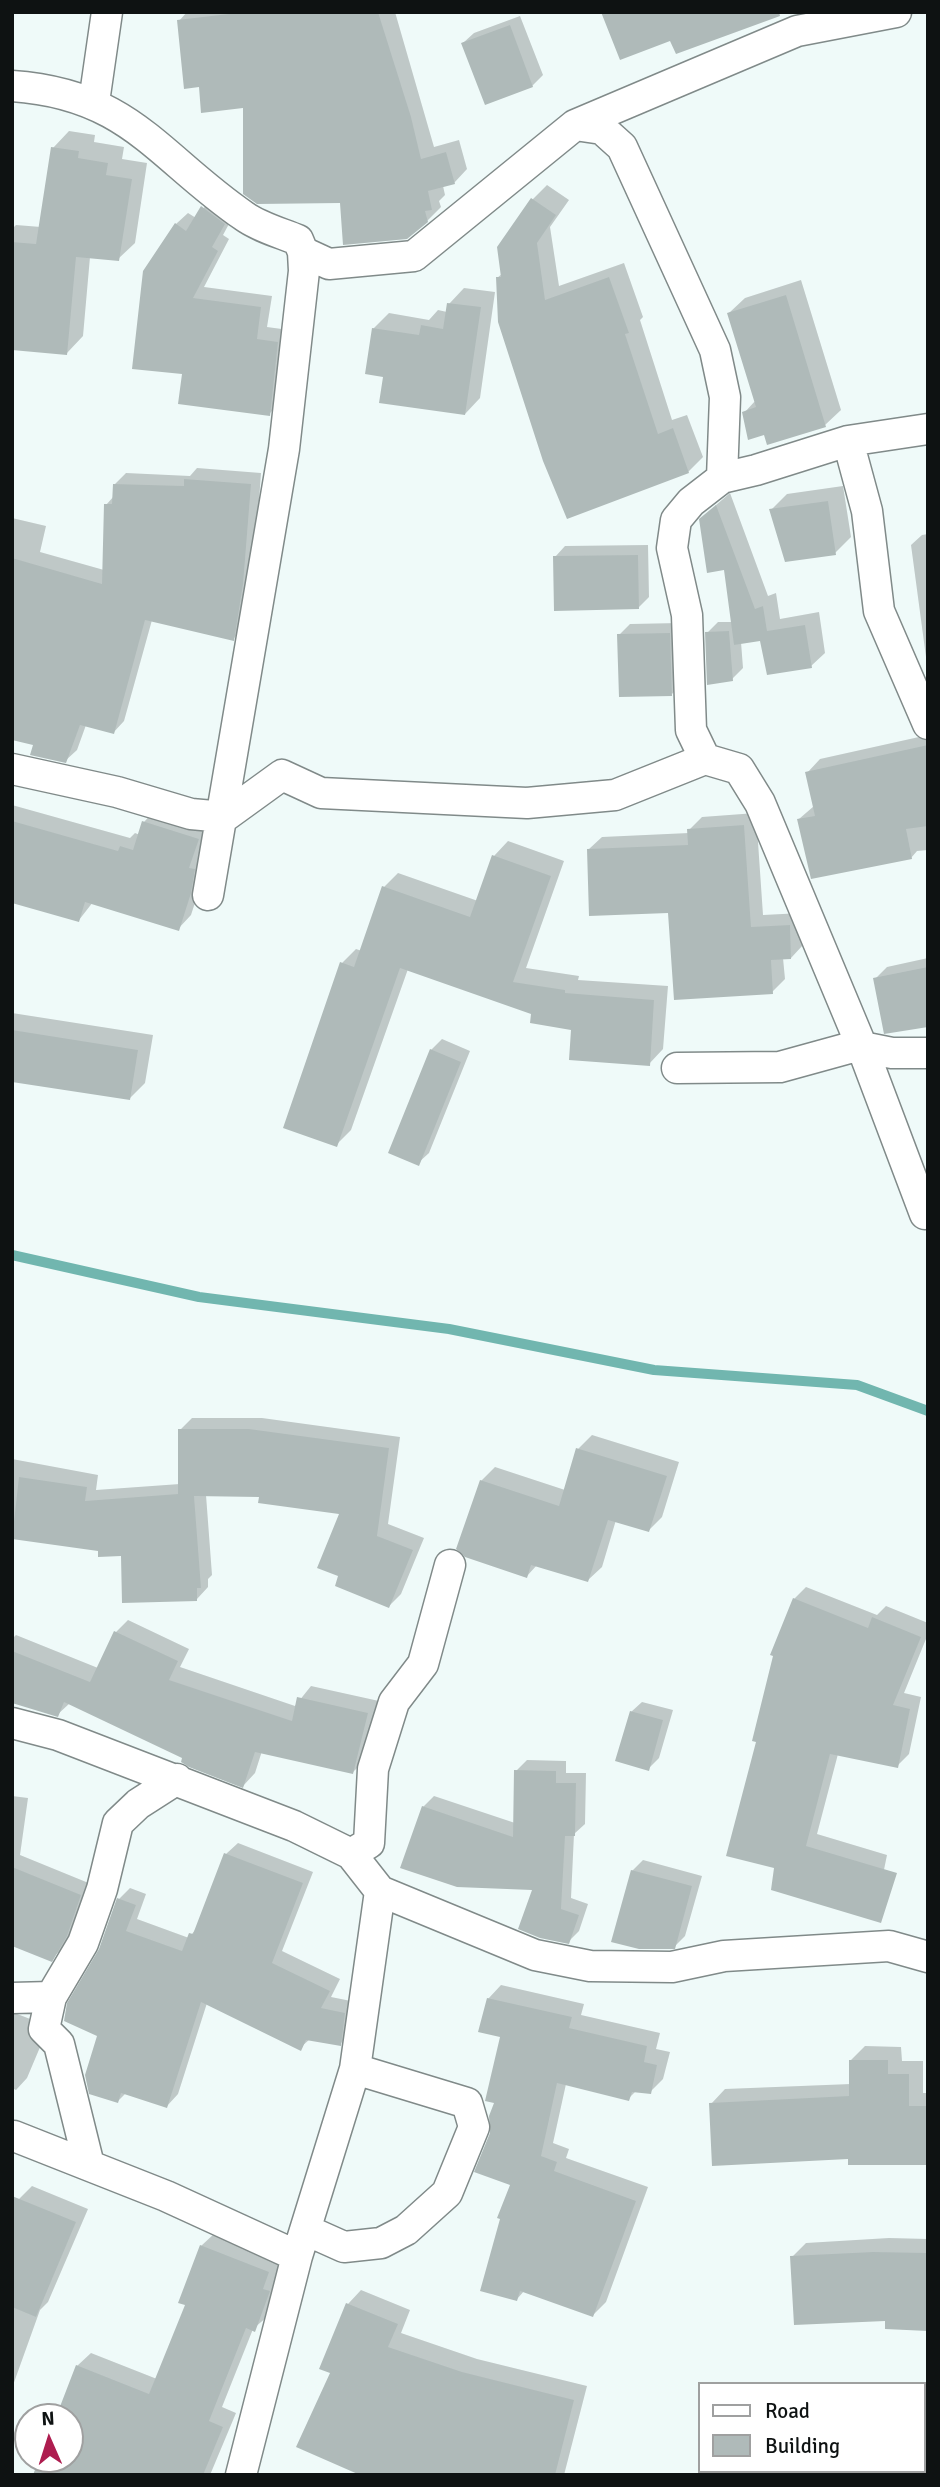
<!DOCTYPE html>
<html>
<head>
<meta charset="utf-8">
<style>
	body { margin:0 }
	#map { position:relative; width:940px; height:2487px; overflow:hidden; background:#effaf9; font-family:Signika,sans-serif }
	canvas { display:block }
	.frame { position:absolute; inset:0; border:14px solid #0e1212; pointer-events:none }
	.legend { position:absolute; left:698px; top:2382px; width:228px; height:91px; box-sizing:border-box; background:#fff; border:2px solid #9fa0a0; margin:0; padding:9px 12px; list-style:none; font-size:21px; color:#0e1212 }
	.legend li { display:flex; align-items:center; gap:14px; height:35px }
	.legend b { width:35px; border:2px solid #9fa0a0 }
	.north { position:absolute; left:14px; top:2403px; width:70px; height:70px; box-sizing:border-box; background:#fff; border:2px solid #9fa0a0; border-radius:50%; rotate:357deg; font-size:19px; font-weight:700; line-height:28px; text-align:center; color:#0e1212 }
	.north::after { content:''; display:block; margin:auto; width:24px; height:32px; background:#ae1d4f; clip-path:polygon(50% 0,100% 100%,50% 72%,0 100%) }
</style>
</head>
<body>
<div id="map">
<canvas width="940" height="2487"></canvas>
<div class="frame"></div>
<ul class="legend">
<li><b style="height:9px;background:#fff"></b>Road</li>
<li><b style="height:19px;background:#afbab9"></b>Building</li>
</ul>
<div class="north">N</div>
</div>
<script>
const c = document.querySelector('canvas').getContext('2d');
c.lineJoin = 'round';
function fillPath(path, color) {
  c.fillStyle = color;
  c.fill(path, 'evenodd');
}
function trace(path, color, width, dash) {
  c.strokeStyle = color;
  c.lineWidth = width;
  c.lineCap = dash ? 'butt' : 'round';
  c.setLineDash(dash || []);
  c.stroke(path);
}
fillPath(new Path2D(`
	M187,12H395L434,147L459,140L467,169L454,183L443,186L445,195L439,201L441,207L427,221L342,201L244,106L200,85L179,21Z
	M520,16L543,75L532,86L463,43L474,33Z
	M69,131L95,135L94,142L124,147L122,159L147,163L135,243L118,259L90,257L83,336L67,353L12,348V229L16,225L41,227L53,148Z
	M547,185L569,200L550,227L559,286L624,263L643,317L640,320L672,420L687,415L703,457L688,472L497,278L503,273L532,200Z
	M214,195L236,211L223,235L229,239L204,287L272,296L267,327L289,330L281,402L269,414L184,372L176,224L188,213L196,218Z
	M801,280L841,410L825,425L766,433L744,413L756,400L729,313L745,298Z
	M464,288L495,292L480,398L465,414L385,376L373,329L389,313L429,320L438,310L447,312L449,304Z
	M197,468L261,473L254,571L244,628L233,639L152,620L124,721L113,733L86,725L77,750L65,761L36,744L12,738V518L46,526L40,552L104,570L106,505L114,496V485L126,473L190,476Z
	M843,486L851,537L835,553L771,510L787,494Z
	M730,493L768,596L776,593L780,619L819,612L825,653L811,666L761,639L741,642L743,668L732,679L707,633L718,622H733L715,506Z
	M928,534V672L911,545L922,535Z
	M648,545L649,597L638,608L555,557L565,546Z
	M680,623L682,683L672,694L619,635L630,624Z
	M928,735V850L917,851L911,858L799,819L814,806L807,773L820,759Z
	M12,805L130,838L135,833L140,835L144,822L157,808L211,826L203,878L191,915L178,929L93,902L79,920L12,901Z
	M756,813L763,915L802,913L803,945L791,958H783L785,979L772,992L589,849L602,837L689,833V830L702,817Z
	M508,841L564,861L526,968L579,976L578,980L668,986L663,1049L649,1064L573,1028L408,969L351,1130L336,1145L342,963L356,949L362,951L384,887L398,873L478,901L494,856Z
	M928,958V1024L875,979L887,967Z
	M12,1013L153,1035L145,1083L130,1098L12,1080Z
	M442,1039L470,1051L429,1153L418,1163L431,1050Z
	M192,1418H262L400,1437L388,1524L424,1538L401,1594L389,1606L341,1575L342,1512L261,1495H206L212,1575L208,1579V1587L197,1599L123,1554L12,1537V1459L98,1475L96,1490L180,1484V1430Z
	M592,1435L679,1462L662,1517L649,1530L616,1520L602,1567L588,1580L537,1565L527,1576L481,1481L495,1467L565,1490L578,1449Z
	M806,1587L877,1615L886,1606L928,1623V1634L904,1693L921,1697L909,1754L897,1766L838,1754L817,1834L887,1855L877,1904L773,1888L794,1599Z
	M128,1620L189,1649L180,1667L295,1706L311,1686L379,1701L365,1760L353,1772L262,1751L255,1773L243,1786L70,1703L57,1715L12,1699V1639L16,1635L98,1668L116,1632Z
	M642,1702L673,1710L659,1758L648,1769L631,1712Z
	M527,1760L566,1761V1773H586L585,1824L574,1834L571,1898L588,1904L579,1931L568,1942L534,1889L423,1807L434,1796L515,1823L516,1771Z
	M12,1796L28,1798L20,1855L91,1884L78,1922L63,1948L51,1959L12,1944Z
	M238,1843L313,1872L282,1951L340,1979L331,1997L356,2002L352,2032L340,2044L310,2039L300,2048L207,2003L178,2094L167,2106L126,2093L118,2101L99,2035L101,1950L119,1899L130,1888L146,1894L137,1919L189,1938L198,1926L226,1854Z
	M643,1860L702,1876L685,1936L674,1947L632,1871Z
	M501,1985L584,2004L581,2015L660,2033L656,2049L670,2052L663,2079L650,2092L636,2091L628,2099L566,2084L553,2143L569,2149L566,2158L648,2187L606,2302L593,2315L525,2290L517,2299L512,2184L492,2133L502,2036L488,1999Z
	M12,2012L38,2022L46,2033L27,2078L16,2090L12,2088Z
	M865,2046L901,2047L902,2061H923V2093H928V2163L850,2157L711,2104L725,2089L851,2084V2060Z
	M32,2186L88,2209L48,2302L40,2310L12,2388V2214L19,2199Z
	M215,2233L282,2258L276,2275L283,2278L268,2316L253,2329L222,2407L236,2413L210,2475H35L41,2459H70V2417H57L77,2366L91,2353L157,2379L188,2304L201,2246Z
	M889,2238L928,2239V2329L887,2319L792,2257L806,2243Z
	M361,2290L410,2310L401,2333L477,2359L587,2386L564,2475H364L332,2372L348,2304Z
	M718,2471H792V2475H717Z`), '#0003');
trace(new Path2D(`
	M12,1255L199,1297L449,1329L654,1370L857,1385L928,1411`), '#71b6af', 10);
fillPath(new Path2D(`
	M246,12H378L411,117L421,159L446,152L455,184L428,191L432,210L425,211L428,222L407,239L343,245L340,203L257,204L243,194V108L201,113L199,87L184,89L177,20Z
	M601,12H779L780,16L676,54L670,41L620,60Z
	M510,25L533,87L485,105L461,43Z
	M51,147L79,151L78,158L108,163L106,175L132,179L119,261L76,257L67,355L12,350V242L36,244Z
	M531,198L556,215L537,243L545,300L609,277L629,333L625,334L658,434L673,428L689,473L567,519L543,461L498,322L496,277H501L497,247Z
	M201,206L225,224L212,247L218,251L193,298L261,307L257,339L278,342L270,416L178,404L182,374L132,369L143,271L175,223L186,231Z
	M786,295L826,427L767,445L764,435L748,440L742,412L756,407L727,313Z
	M447,303L481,307L465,415L379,403L383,377L365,374L372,328L419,335L421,325L443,329Z
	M184,479L251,484L243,584L234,641L145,620L114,734L80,725L66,763L30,755L33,745L12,740V558L102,584L104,504H112L113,484L184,486Z
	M828,501L836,555L785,562L769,509Z
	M716,505L755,609L763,606L767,631L805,625L812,668L767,675L760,641L734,645L724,570L707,573L699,519Z
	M638,555L639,609L554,611L553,556Z
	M729,631L733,681L707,685L705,632Z
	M670,633L672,696L619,697L617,634Z
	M928,745V826L906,829L912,859L811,879L797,819L815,816L805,772Z
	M12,821L118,851L120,846L133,850L142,821L199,839L189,868L195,869L191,893L179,931L85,902L79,922L12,903Z
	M744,825L751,927L790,925L791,959L771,960L773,994L674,1000L668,913L589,916L587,849L688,845L687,829Z
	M492,855L551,876L513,982L565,990V993L654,1000L650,1066L569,1060L571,1030L530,1023L531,1014L400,968L337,1147L283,1128L340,962L354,967L382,886L470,917Z
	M928,967V1027L884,1034L873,978Z
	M12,1030L138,1050L130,1100L12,1082Z
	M430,1049L461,1062L419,1166L388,1153Z
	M178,1429H249L389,1448L377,1536L413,1550L389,1608L335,1586L338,1576L317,1568L339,1514L258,1503L259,1497L194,1496L201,1588H197V1601L122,1603L121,1556L98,1557V1551L12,1539L19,1477L87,1487L85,1501L178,1494Z
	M576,1448L667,1476L649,1532L608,1520L588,1582L531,1565L527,1578L465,1557L456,1549L480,1480L559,1506Z
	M793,1598L868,1628L872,1617L921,1637L893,1705L910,1709L898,1768L830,1754L806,1846L897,1873L881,1923L771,1890L774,1868L726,1856L756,1742L752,1741L773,1656L770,1655Z
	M114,1631L178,1661L169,1680L292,1721L297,1697L368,1713L353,1774L255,1752L243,1788L189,1767L181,1762L182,1758L64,1702L58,1717L12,1703V1651L90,1682Z
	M630,1711L663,1720L649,1771L615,1761Z
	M514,1770L556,1771V1783H576L575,1836H565L561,1909L579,1915L569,1944L540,1938L518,1929L532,1890L457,1887L400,1868L422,1806L513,1837Z
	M224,1853L303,1883L272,1963L330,1991L321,2008L345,2013L341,2046L306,2040L301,2051L201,2002L167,2108L121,2093L118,2103L89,2094L85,2075L97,2036L64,2021L67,2003L99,1949L117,1898L136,1905L126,1931L182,1951L189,1933L193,1934Z
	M12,1867L81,1895L67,1936L52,1962L12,1946Z
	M631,1870L692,1886L675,1949H639L611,1942Z
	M487,1998L572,2017L569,2028L647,2046L644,2062L657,2065L651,2094L632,2092L629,2101L557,2083L541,2156L557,2162L554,2171L636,2201L593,2317L520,2291L517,2301L480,2291L500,2219L497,2218L510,2185L474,2172L490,2133L489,2116L494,2103L485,2101L500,2037L478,2032Z
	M849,2060H888V2074H909V2106H928V2165H848V2159L712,2166L709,2103L849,2096Z
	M12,2196L76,2222L36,2317L12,2307Z
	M200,2245L269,2272L263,2289L270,2291L255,2332L246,2328L209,2421L223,2427L203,2475H33L39,2459H70V2417H56L76,2365L149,2394L185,2305L178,2303Z
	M873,2252L928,2253V2331L885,2329V2321L794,2325L790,2256Z
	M346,2303L398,2324L388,2347L462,2372L574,2400L555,2475H360L296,2447L330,2373L319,2369Z`), '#afbab9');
const minor = new Path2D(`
	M12,86C130,94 158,157 244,216C259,227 281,233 298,240L303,252L304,271L284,449L208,895
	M94,102L107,12
	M575,125L602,129L622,147L715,350L725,397L722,478L691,502L676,520L672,548L687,615L691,730L705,759L739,769L760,803L862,1047L849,1048L780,1067L677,1068
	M303,252L329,264L414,256L575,125L797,31L896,12
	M848,441L867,511L879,611L928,724
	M722,478L756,470L848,441L928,429
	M12,769L117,792L191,814L224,817L282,775L321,793L527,803L615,795L705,759
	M925,1214L862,1047L892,1053H928
	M12,1723L58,1735L294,1826L351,1854L380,1891L355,2069L297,2256L241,2475
	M351,1854L369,1843L373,1769L394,1702L423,1664L450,1565
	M380,1891L535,1955L590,1966L672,1967L724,1956L889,1946L928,1957
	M51,1997L44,2029L59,2044L89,2165
	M12,1998L51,1997L83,1943L102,1889L118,1823L138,1804L177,1779
	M14,2136L166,2196L297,2256
	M306,2230L344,2247L381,2243L406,2230L447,2193L474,2127L467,2103L355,2069`);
trace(minor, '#808a89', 33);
trace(minor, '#fff', 30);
</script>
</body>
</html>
